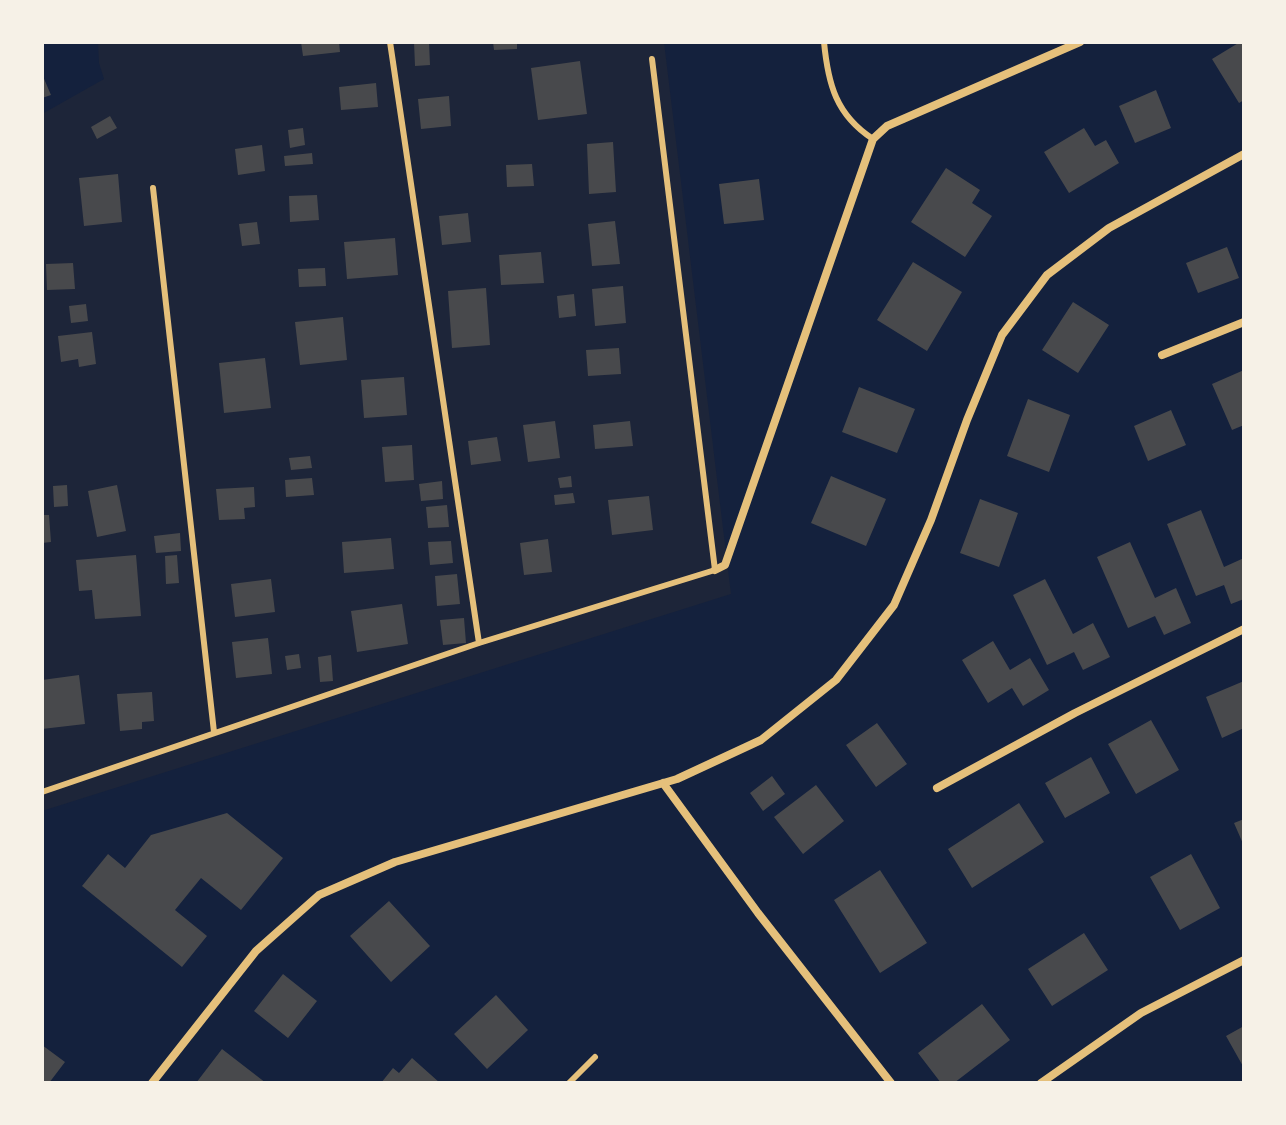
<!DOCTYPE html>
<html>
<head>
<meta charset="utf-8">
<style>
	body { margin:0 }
	#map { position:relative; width:1286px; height:1125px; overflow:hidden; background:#14213d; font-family:"Nunito Sans",sans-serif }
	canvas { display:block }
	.frame { position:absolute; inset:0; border:44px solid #f6f1e7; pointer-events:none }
</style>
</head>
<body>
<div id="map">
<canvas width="1286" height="1125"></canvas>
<div class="frame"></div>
</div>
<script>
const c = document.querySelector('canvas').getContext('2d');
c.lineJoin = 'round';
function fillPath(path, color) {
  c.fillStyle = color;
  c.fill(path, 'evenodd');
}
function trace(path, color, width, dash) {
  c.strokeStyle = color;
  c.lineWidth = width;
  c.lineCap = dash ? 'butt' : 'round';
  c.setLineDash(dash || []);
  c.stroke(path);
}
fillPath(new Path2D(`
	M98,42H664L731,594L42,811V114L104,79L99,63Z`), '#1d2539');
fillPath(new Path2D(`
	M301,42H339L340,52L303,56Z
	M414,42H429L430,65L415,66Z
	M493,42H517V49L494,50Z
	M1240,42H1244V100L1239,103L1212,59Z
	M580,61L587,114L538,120L531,68Z
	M42,74L51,95L42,98Z
	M376,83L378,107L341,110L339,87Z
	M1156,90L1171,128L1135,143L1119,106Z
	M449,96L451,126L421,129L418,99Z
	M110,116L117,128L97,139L91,127Z
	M303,128L305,145L290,148L288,130Z
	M1084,128L1095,146L1106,140L1119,163L1069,193L1044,152Z
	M613,142L616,192L589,194L587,144Z
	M262,145L265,171L238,175L235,149Z
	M312,153L313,164L285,166L284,156Z
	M532,164L534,186L507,187L506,165Z
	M946,168L980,190L972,203L992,216L965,257L911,222Z
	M118,174L122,222L84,226L79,178Z
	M759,179L764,220L724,224L719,184Z
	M317,195L319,220L290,222L289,196Z
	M468,213L471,242L442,245L439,216Z
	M615,221L620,264L592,266L588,224Z
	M257,222L260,244L242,246L239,224Z
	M395,238L398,275L347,279L344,242Z
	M1227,247L1239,278L1198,293L1186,263Z
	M541,252L544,283L501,285L499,255Z
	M913,262L962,292L927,351L877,320Z
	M73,263L75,289L47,290L46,264Z
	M325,268L326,286L299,287L298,269Z
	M623,286L626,323L595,326L592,289Z
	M486,288L490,345L452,348L448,291Z
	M574,294L576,316L559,318L557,296Z
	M1073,302L1109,325L1078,373L1042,350Z
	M86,304L88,321L71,323L69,306Z
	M343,317L347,360L300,365L295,322Z
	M92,332L96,364L79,367L78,359L61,362L58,336Z
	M619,348L621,374L588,376L586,350Z
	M265,358L271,408L224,413L219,363Z
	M1244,370V425L1232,430L1212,384Z
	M404,377L407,415L364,418L361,380Z
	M859,387L915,409L897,453L842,432Z
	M1028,399L1070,415L1049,472L1007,456Z
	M1171,410L1186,445L1148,461L1134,426Z
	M555,421L560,458L528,462L523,425Z
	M630,421L633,446L595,449L593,425Z
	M497,437L501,461L471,465L468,441Z
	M412,445L414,480L385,482L382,447Z
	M310,456L312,468L291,470L289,458Z
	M571,476L572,487L560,488L558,478Z
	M831,476L886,499L866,546L811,523Z
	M312,478L314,495L286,497L285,480Z
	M442,481L443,499L421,501L419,484Z
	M67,485L68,506L54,507L53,486Z
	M117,485L126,531L97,537L88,491Z
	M254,487L255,507L244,508L245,519L219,520L216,489Z
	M573,493L575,503L555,505L554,495Z
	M649,496L653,530L612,535L608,500Z
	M980,499L1018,513L999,567L960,553Z
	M447,505L449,527L428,528L426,507Z
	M1201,510L1224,567L1244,558V599L1231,604L1224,585L1196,596L1167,524Z
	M42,515H49L51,542L42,543Z
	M180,533L181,551L156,553L154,536Z
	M391,538L394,569L344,573L342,542Z
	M548,539L552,572L524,575L520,543Z
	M451,541L453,563L430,565L428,542Z
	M1130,542L1155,598L1176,588L1191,623L1164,635L1155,616L1128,628L1097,557Z
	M136,555L141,616L95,619L92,590L79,591L76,560Z
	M177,555L179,583L166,584L165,556Z
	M457,574L460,604L437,606L435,576Z
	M271,579L275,612L235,617L231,584Z
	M1045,579L1073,634L1093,623L1110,657L1083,670L1074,652L1047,665L1013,595Z
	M402,604L408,644L357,652L351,611Z
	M464,618L466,643L443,645L440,620Z
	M268,638L272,674L236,678L232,642Z
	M993,641L1010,670L1030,658L1049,690L1023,706L1012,688L988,703L962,660Z
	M299,654L301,668L287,670L285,656Z
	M331,655L333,681L320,682L318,657Z
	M79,675L85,724L42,729V680Z
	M1244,681V728L1222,738L1206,697Z
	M152,692L154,721L142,722V729L120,731L117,694Z
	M1151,720L1179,770L1136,794L1108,744Z
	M877,723L907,764L876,787L846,745Z
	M1091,757L1110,793L1065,818L1045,783Z
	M772,776L785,794L763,811L750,793Z
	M816,785L844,821L803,854L774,817Z
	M1019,803L1044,842L972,888L948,849Z
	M227,813L283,858L241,910L201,878L175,910L207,936L182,967L82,886L108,854L125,868L151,835Z
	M1244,819V846L1234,823Z
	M1191,854L1220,908L1180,930L1150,877Z
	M880,870L927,943L880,973L834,900Z
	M389,901L430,946L391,982L350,936Z
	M1084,933L1108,970L1052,1006L1028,969Z
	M283,974L317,1001L288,1038L254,1011Z
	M496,995L528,1030L487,1069L454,1034Z
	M982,1004L1010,1040L954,1083H941L918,1053Z
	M1244,1026V1068L1226,1036Z
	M42,1045L65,1062L49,1083H42Z
	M222,1049L266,1083H196Z
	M412,1058L440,1083H381L393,1068L399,1073Z`), '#48494c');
trace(new Path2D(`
	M390,42L479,643
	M824,42C828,84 836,115 873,139
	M153,188L214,732
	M42,792L479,643L715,570L652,59
	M569,1083L595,1057`), '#e5c07b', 6);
trace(new Path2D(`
	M1162,355L1244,322
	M715,570L725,565L873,139L887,126L1080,42
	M663,783L758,913L891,1083
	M937,788L1075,713L1244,629
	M152,1083L256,951L319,895L395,862L677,779L761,740L836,680L894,605L931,520L967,420L1002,335L1047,275L1109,228L1244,154
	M1041,1083L1141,1013L1244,960`), '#e5c07b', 8);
</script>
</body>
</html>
